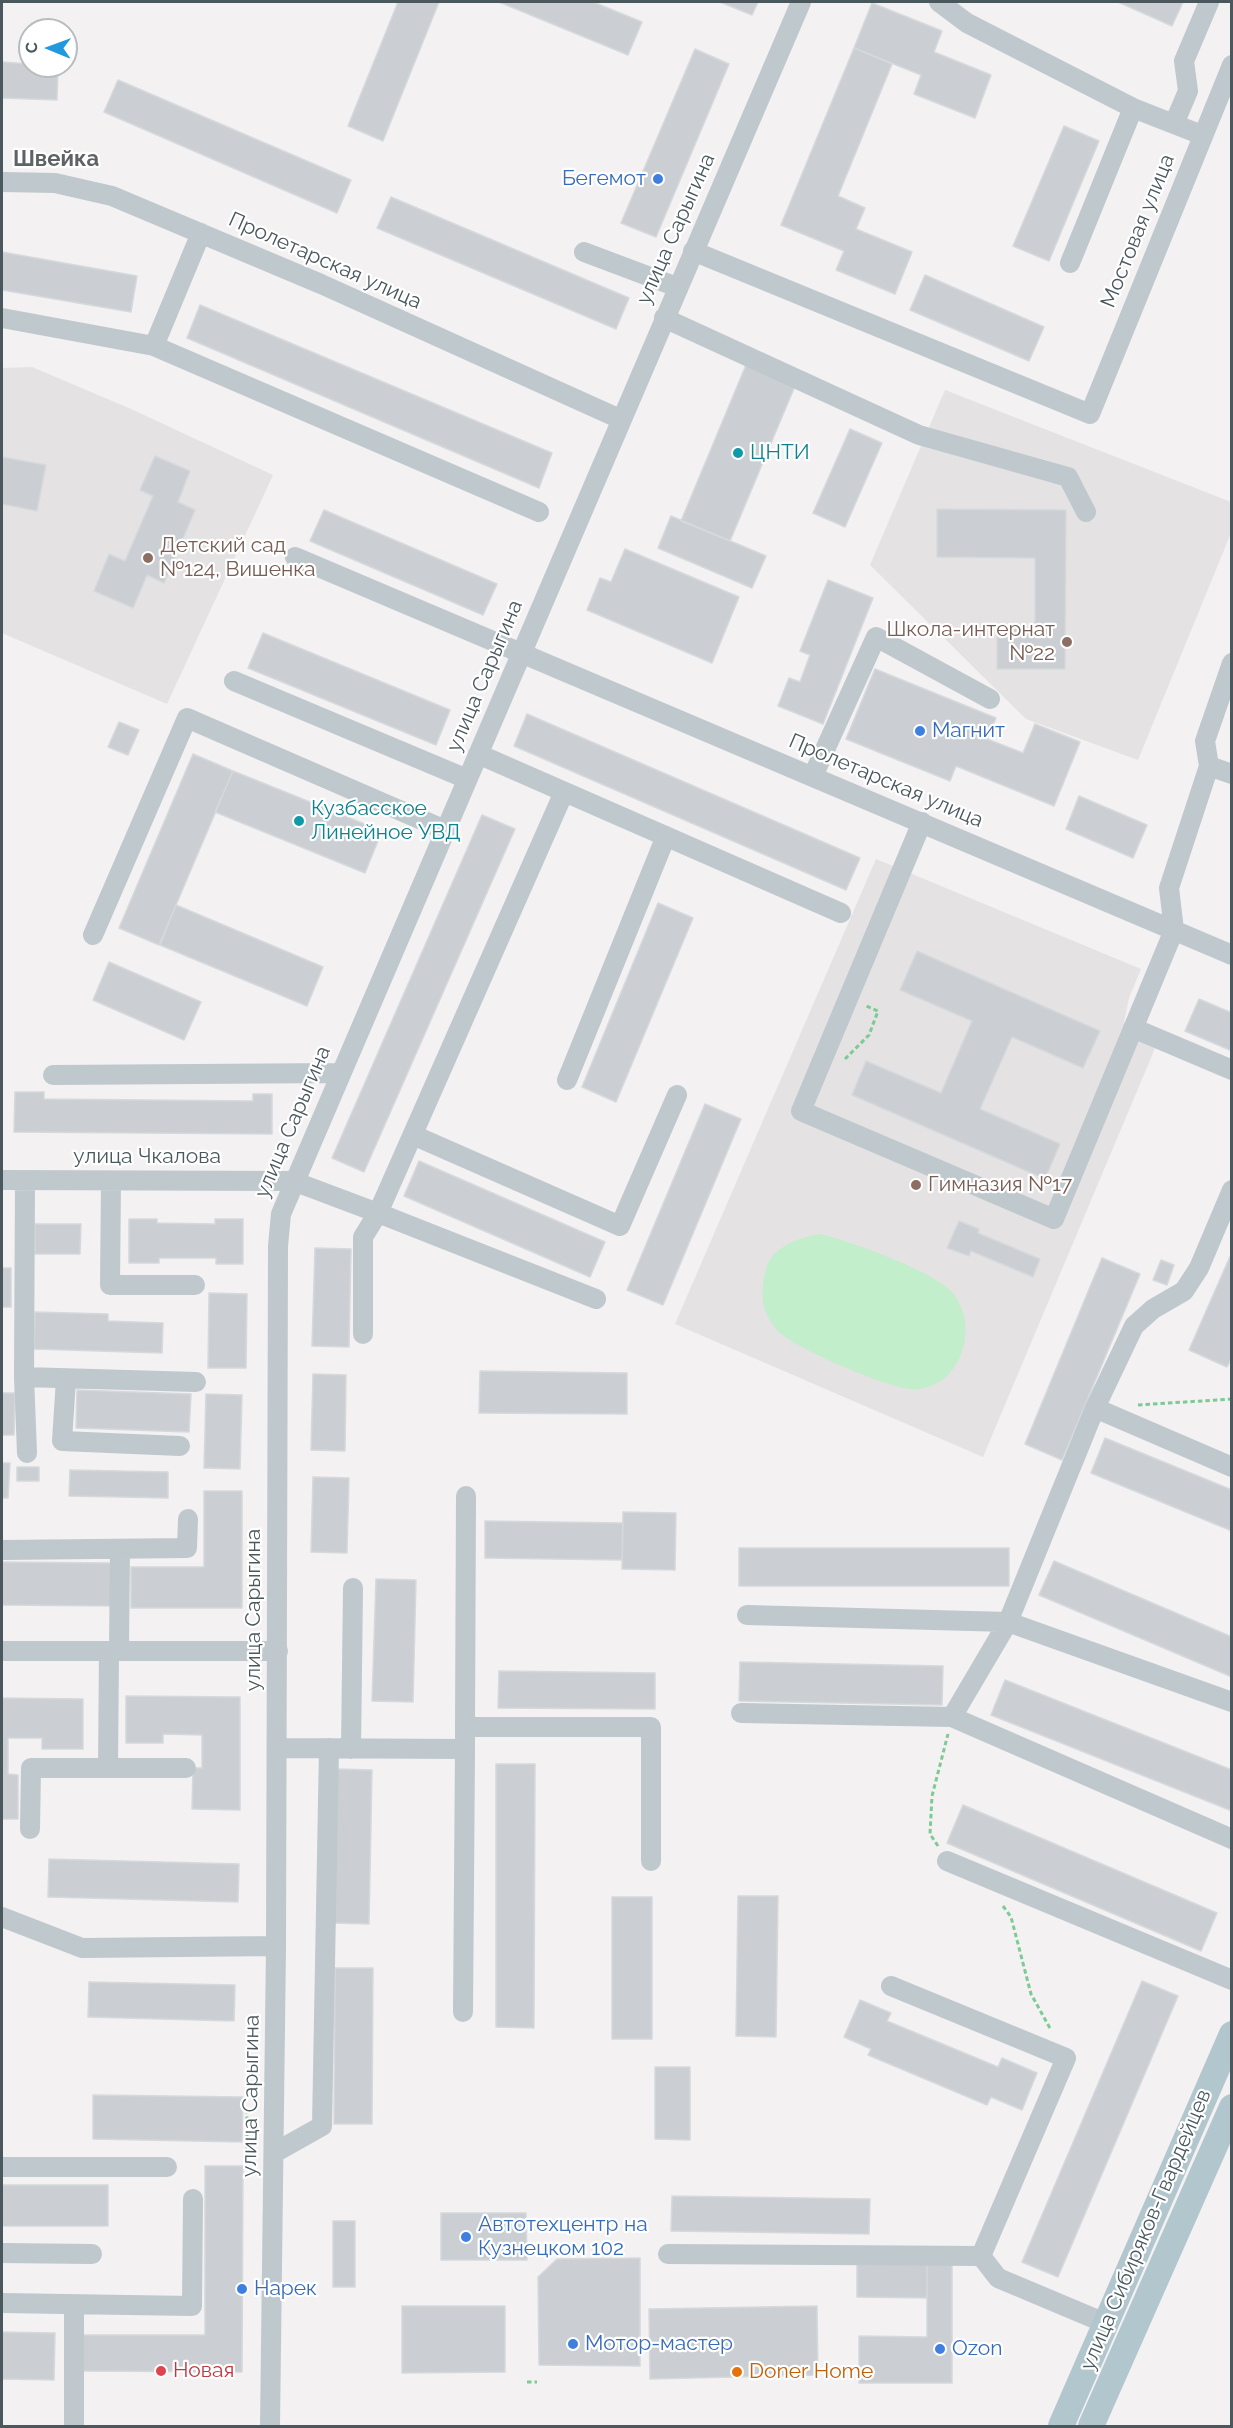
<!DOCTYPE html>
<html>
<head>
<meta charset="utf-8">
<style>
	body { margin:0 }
	#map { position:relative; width:1233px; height:2428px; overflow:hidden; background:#f3f1f2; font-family:Raleway,sans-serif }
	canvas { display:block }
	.frame { position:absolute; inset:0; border:3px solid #4a585e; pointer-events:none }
	.north { position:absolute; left:18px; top:18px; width:60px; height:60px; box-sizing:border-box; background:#fff; border:2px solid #b7bcbf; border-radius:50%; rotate:271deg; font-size:16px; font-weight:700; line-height:24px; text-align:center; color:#4a585e }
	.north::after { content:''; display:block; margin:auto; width:21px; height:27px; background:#2199dd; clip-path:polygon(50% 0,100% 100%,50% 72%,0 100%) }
</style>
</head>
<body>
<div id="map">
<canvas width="1233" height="2428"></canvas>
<div class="frame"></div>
<div class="north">С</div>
</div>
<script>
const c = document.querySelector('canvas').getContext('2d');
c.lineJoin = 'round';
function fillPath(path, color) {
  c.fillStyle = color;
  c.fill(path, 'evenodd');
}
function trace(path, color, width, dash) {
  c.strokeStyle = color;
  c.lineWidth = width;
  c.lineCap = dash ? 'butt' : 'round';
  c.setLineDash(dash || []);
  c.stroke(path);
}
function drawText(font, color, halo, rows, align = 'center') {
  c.font = font + ' Raleway,sans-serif';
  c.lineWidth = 4.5;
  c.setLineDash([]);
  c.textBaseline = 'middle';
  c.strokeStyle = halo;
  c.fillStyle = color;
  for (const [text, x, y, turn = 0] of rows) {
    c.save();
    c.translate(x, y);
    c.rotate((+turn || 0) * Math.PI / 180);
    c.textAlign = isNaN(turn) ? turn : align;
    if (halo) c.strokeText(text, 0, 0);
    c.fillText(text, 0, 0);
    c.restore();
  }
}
fillPath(new Path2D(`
	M32,367L131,409L273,475L167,704L2,633V368Z
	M945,390L1231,502V533L1138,760L1026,719L870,565Z
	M876,859L1141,969L1129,998L1122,1032L1156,1046L983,1457L675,1324Z`), '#e4e2e3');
fillPath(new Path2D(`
	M820,1234C847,1240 935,1272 952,1292C984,1330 956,1399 903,1388C879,1383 790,1347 776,1329C762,1312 760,1294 765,1273C770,1247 797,1238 820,1234Z`), '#c2eecb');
const building = new Path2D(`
	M398,2H439L383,141L348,126Z
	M499,2H593L642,22L628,55Z
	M720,2H758L752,15Z
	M1118,2H1183L1172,26Z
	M872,3L942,31L934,52L991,75L975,118L914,94L921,75L854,48Z
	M854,48L892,64L838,196L865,208L856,229L912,252L895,294L836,270L844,251L781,225Z
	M695,49L729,64L656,237L621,223Z
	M2,62L58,66L57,100L2,98Z
	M118,80L351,180L337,213L104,112Z
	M1064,126L1099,141L1049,261L1013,246Z
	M391,197L629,298L616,329L377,228Z
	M2,252L137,276L131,312L2,290Z
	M925,275L1044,327L1029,361L910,310Z
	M200,305L552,453L539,488L187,338Z
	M746,365L795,386L730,541L681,521Z
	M850,429L882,443L845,527L813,513Z
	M155,456L190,471L178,502L195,510L164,583L147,575L133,608L94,591L109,554L125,561L153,496L140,490Z
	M2,457L46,465L37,511L2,504Z
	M937,509L1066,510L1065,669H997V627H1035V558L937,557Z
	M324,510L497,584L483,615L310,541Z
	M671,516L766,556L752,588L658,548Z
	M625,549L739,597L712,663L587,610L600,578L611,582Z
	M828,580L873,598L823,724L778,706L789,678L800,682L810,655L800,651Z
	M263,633L450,710L436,745L248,668Z
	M875,669L996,718L987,739L1023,753L1035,724L1080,742L1054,806L956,766L950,781L846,739Z
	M527,714L860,858L846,890L514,746Z
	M119,722L139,730L128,755L108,747Z
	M193,754L233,771L159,945L119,928Z
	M233,771L382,831L365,873L215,812Z
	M1079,796L1147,825L1133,858L1066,829Z
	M482,815L515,829L364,1172L332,1158Z
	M658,903L693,918L616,1102L582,1087Z
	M176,905L323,967L307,1006L160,945Z
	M917,951L1100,1031L1083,1068L1012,1037L980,1109L1060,1144L1045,1179L852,1095L866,1061L941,1093L972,1021L900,990Z
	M109,962L201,1002L184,1040L93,1000Z
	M1199,999L1232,1013V1051L1185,1031Z
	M15,1092H44V1099L253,1101V1094H272V1134L14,1132Z
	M705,1104L741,1119L663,1305L627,1290Z
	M419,1161L605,1242L590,1277L404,1196Z
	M129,1219H157V1223L215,1224V1219H243V1264H216V1258H159V1263H129Z
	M959,1221L979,1229L978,1233L1040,1259L1033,1277L971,1251L969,1256L947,1248Z
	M35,1224H81L80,1254H35Z
	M315,1248L351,1249L349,1347L312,1346Z
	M1232,1252V1357L1227,1367L1189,1350Z
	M1102,1258L1140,1274L1062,1460L1025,1444Z
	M1161,1260L1174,1265L1167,1285L1153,1280Z
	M2,1268H11V1307H2Z
	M209,1293L247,1294L246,1368H208Z
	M35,1312L108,1314V1321L163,1323L162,1353L34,1349Z
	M480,1371L627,1373V1414L479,1413Z
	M313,1374L346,1375L345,1451L311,1450Z
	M77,1390L191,1394L189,1432L76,1428Z
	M2,1393H15L14,1435H2Z
	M206,1394L242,1395L240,1469L204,1468Z
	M1105,1438L1232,1490V1531L1091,1473Z
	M2,1463H10L8,1498H2Z
	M17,1467H39V1481H17Z
	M70,1470L168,1472V1498L69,1496Z
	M313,1477L349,1478L347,1553L311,1552Z
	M204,1491H242V1608H131V1567H204Z
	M623,1512L676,1513L675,1570L622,1569Z
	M485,1521L623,1523L622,1560L485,1558Z
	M739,1548H1009V1586H739Z
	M1054,1561L1232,1637V1677L1039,1595Z
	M2,1562L113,1563L112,1606L2,1605Z
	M376,1579L416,1580L413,1702L372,1701Z
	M740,1662L943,1666L942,1705L739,1701Z
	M499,1671L655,1673V1709L498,1708Z
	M1005,1680L1232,1770V1811L991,1715Z
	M126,1696L240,1697V1810L192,1809L193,1768H202V1735L163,1734V1743H126Z
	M2,1698L83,1699V1749H42V1738H8V1774L18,1775V1819H2Z
	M496,1764H535L534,2028L496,2027Z
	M337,1769L372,1770L369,1924L334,1923Z
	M963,1805L1217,1913L1201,1951L947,1843Z
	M49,1859L239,1864L238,1902L48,1897Z
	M738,1896H778L776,2037L736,2036Z
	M612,1897H652V2039H612Z
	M335,1968H373L372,2124H334Z
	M1142,1981L1178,1996L1058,2277L1022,2262Z
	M89,1982L235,1985L234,2021L88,2017Z
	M860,2000L891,2013L887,2021L998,2067L1002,2058L1037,2073L1022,2110L991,2097L987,2105L868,2055L871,2049L844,2037Z
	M655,2067H690V2140L655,2139Z
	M93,2095L243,2097L242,2142L93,2139Z
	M205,2166H243L242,2372L83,2371V2335H205Z
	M2,2185H108V2226H2Z
	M672,2196L870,2199L869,2234L671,2231Z
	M441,2213H526L527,2260H441Z
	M333,2221H355V2287H333Z
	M640,2258V2366L539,2365L538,2277L557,2259Z
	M857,2263L927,2264V2298L857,2297Z
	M927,2264H952V2383H859V2336L927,2337Z
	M402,2306H505V2372L402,2373Z
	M817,2306L818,2375L650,2379L649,2309Z
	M2,2332L55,2333L54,2380L2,2379Z`);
fillPath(building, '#cbcfd3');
trace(building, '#d5d9dc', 1.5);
trace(new Path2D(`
	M845,1059L869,1035L878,1011L864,1005
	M1138,1405L1232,1399
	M938,1846L930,1834L932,1796L948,1734
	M1003,1906L1011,1917L1031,1994L1051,2030
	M247,2151V2106
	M527,2382H537`), '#7ccb94', 3, [4.5, 3]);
trace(new Path2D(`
	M939,2L967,23L1133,108L1202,135
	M1174,124L1188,91L1184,61L1209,2
	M2,182L55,183L112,196L321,284L620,419
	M693,251L1090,414L1232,65
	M584,252L677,287
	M1070,263L1133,108
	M2,318L154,346L539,512
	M664,318L919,435L1068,477L1086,512
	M154,346L201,233
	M295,557L1232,955
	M234,681L467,779
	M478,754L841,913
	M1209,766L1205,741L1232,663
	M813,776L876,637L990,699
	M922,822L801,1111L1054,1219L1174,930L1169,888L1209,766L1232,774
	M93,935L187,718L445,830
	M1133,1028L1232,1070
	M53,1075L339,1073
	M567,1080L666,836
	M413,1135L620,1226L677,1095
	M2,1180L293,1181L378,1213L564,792
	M25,1180L24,1377L27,1453
	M111,1182L110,1285H195
	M363,1334V1237L378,1213L596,1299
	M24,1377L196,1382
	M66,1379L62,1441L180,1446
	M1095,1408L1232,1467
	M2,1550L187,1548L188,1519
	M747,1615L1008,1622L1232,1702
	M2,1651H278
	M119,1651L120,1549
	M741,1713L952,1717L1232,1839
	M952,1717L1008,1622L1095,1408L1134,1326L1153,1309L1184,1291L1199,1268L1232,1190
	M465,1727L466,1496
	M277,1748L465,1749V1727H651V1861
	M351,1749L353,1588
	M108,1768L109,1651
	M30,1829L31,1768H186
	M947,1861L1232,1980
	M2,1917L82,1948L276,1946
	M891,1986L1066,2058L981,2256
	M463,2012L465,1749
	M274,2153L322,2126L329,1748
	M2,2167H167
	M2,2253L92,2254
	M668,2254L981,2256
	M981,2256L998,2278L1105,2323
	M2,2303L192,2306L193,2199
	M74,2426V2305
	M270,2426L276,1946L278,1246L281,1214L801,2`), '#bec8cd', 20);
trace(new Path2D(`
	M1061,2426L1232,2034
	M1091,2426L1232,2107`), '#b2c6ce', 26);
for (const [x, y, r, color] of [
	[658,179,6,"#3f7fe0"],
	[738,453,6,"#0f9aa8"],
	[148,558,6,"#8d6e63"],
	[1067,642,6,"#8d6e63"],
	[920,731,6,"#3f7fe0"],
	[299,821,6,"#0f9aa8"],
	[916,1185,6,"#8d6e63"],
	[466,2237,6,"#3f7fe0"],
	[242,2289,6,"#3f7fe0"],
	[573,2344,6,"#3f7fe0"],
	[940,2349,6,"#3f7fe0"],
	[161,2371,6,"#e0444e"],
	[737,2372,6,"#e8710a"]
]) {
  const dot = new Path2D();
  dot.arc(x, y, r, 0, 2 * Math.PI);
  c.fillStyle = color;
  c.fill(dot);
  trace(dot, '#fff', 2);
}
drawText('21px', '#366cbe', '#fff', [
	["Бегемот",646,179,"right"],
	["Магнит",932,731],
	["Автотехцентр на",478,2225],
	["Кузнецком 102",478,2249],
	["Нарек",254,2289],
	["Мотор-мастер",585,2344],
	["Ozon",952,2349]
], 'left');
drawText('21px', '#4a585e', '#fff', [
	["улица Сарыгина",676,229,-66],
	["Мостовая улица",1138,231,-68],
	["Пролетарская улица",325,261,24],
	["улица Сарыгина",485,676,-67],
	["Пролетарская улица",886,781,23],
	["улица Сарыгина",293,1122,-67],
	["улица Чкалова",147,1157],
	["улица Сарыгина",254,1610,-90],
	["улица Сарыгина",251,2096,-89],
	["улица Сибиряков-Гвардейцев",1146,2230,-67]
]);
drawText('21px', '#0d838f', '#fff', [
	["ЦНТИ",750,453],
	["Кузбасское",311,809],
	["Линейное УВД",311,833]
], 'left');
drawText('21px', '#785e54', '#fff', [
	["Детский сад",160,546],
	["№124, Вишенка",160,570],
	["Школа-интернат",1055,630,"right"],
	["№22",1055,654,"right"],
	["Гимназия №17",928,1185]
], 'left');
drawText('21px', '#be3a42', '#fff', [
	["Новая",173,2371]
], 'left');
drawText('21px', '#c56008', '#fff', [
	["Doner Home",749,2372]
], 'left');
drawText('bold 22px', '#5e6366', '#fff', [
	["Швейка",56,159]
]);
</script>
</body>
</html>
